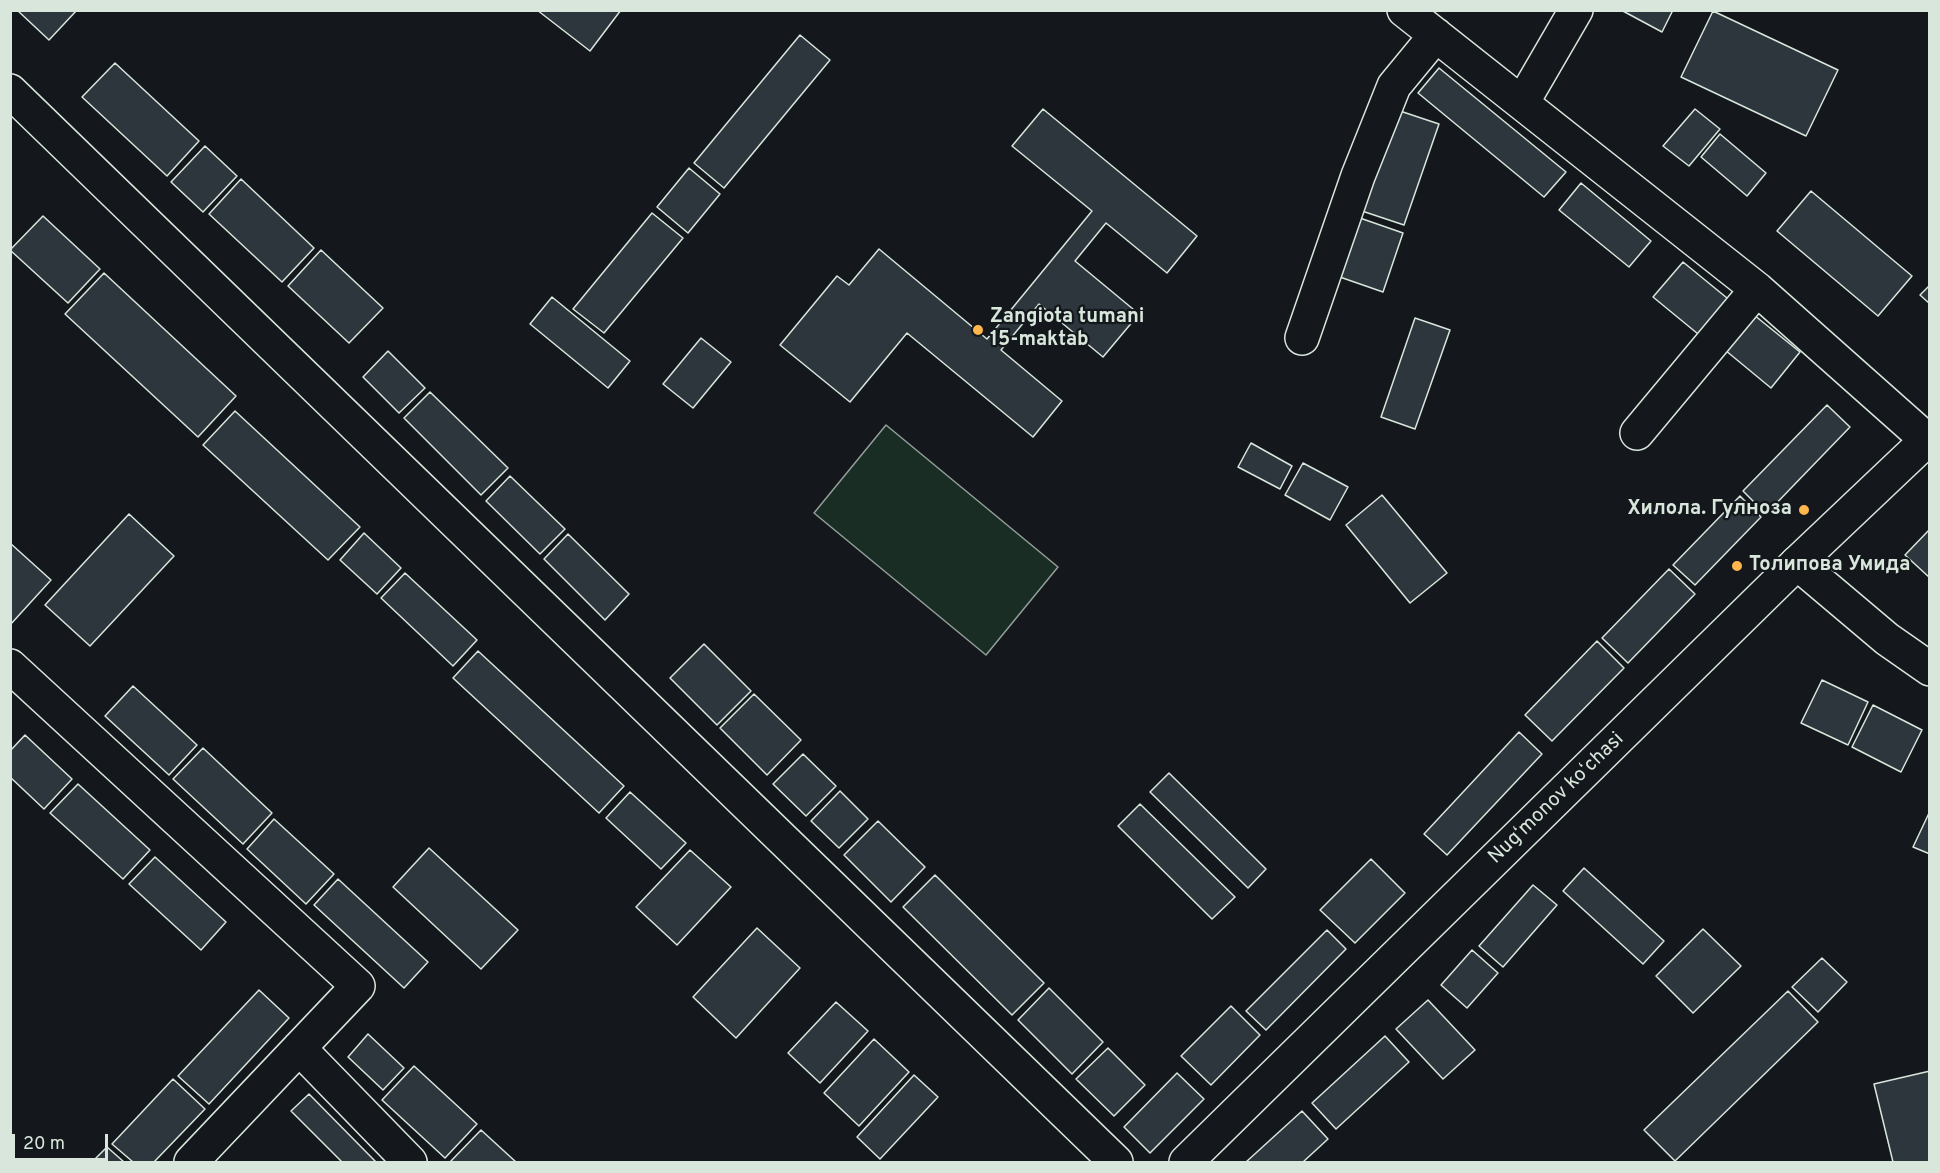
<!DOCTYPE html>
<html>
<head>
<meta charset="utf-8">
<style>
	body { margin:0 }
	#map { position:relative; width:1940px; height:1173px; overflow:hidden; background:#14181c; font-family:Overpass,sans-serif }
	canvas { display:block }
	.frame { position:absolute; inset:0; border:12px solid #d8e6dc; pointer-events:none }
	.scale { position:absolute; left:12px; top:1134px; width:96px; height:27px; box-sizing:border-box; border:3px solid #d8e6dc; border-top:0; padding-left:8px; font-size:18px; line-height:21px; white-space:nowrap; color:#d8e6dc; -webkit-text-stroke:4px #14181c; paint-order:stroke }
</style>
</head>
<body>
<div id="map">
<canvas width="1940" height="1173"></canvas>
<div class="frame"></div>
<div class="scale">20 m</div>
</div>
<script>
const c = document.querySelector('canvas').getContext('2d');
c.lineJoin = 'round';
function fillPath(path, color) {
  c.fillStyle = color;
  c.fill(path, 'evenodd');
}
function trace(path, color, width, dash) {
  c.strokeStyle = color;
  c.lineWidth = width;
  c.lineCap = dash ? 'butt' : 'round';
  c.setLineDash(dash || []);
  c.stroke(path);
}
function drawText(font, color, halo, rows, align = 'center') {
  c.font = font + ' Overpass,sans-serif';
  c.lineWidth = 4.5;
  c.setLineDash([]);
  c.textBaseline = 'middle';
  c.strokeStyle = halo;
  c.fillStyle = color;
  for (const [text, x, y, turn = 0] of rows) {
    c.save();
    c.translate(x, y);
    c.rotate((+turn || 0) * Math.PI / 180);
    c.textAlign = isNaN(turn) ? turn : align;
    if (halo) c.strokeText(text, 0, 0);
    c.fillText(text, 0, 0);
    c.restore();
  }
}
const green = new Path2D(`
	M886,425L1058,567L986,655L814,513Z`);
fillPath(green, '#1a2d24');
trace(green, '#939e99', 1.5);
const building = new Path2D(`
	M17,10H77L49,40Z
	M537,10H621L590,51Z
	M1621,10H1673L1662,32Z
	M1713,11L1838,70L1806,136L1681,77Z
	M800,35L830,60L724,188L694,163Z
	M115,63L199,141L167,176L82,97Z
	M1439,68L1566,172L1544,197L1418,93Z
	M1043,109L1197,236L1167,273L1106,223L1075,261L1139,314L1103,357L1039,304L1001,350L1062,401L1033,437L907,333L850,402L780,345L837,276L849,285L879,249L987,339L1092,211L1012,146Z
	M1394,109L1439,124L1404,225L1359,210Z
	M1695,109L1720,129L1689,166L1663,146Z
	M1720,134L1766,173L1747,196L1701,157Z
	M205,146L237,176L203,212L171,182Z
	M689,168L720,194L688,233L657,207Z
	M241,179L314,248L282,282L209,214Z
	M1581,183L1651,241L1629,267L1559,210Z
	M1811,191L1912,276L1878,316L1777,231Z
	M652,213L683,238L604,333L573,309Z
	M43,216L100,269L68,303L10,250Z
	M1357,217L1403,233L1383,292L1337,276Z
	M321,250L383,308L349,343L288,286Z
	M1683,262L1738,307L1709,343L1653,297Z
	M104,273L236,396L198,437L65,314Z
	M1930,285V304L1920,295Z
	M552,297L630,361L608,388L530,324Z
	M1754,315L1800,352L1771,388L1725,350Z
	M1415,318L1450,330L1415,429L1381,417Z
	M701,338L731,362L693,408L663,384Z
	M388,351L425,388L399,413L363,377Z
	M430,392L508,468L481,495L404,418Z
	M1827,405L1850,427L1766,514L1743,491Z
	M235,411L360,527L328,560L203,445Z
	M1251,443L1292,466L1280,489L1238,467Z
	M1303,463L1348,487L1330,520L1285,495Z
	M510,476L565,529L540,554L486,501Z
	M1382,495L1447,573L1410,603L1346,525Z
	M1740,496L1761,517L1695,585L1673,565Z
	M129,514L174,556L90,646L45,605Z
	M1930,529V578L1905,555Z
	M364,533L401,568L377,594L340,560Z
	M568,534L629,594L605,620L544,559Z
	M10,543L51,580L10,625Z
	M1669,569L1695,594L1628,663L1602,638Z
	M405,573L477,640L453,666L381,598Z
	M1597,641L1624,668L1552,741L1525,715Z
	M704,644L751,691L717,725L670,678Z
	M478,651L624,786L599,813L453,678Z
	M1822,680L1868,702L1848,745L1801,723Z
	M133,686L197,745L169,775L105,716Z
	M754,694L801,740L767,775L720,728Z
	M1873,705L1922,730L1901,772L1852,747Z
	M1519,732L1542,754L1447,855L1424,834Z
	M25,735L72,779L44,809L10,777V751Z
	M203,748L272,813L243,844L173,779Z
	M803,754L836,786L806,816L773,784Z
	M1169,773L1266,869L1248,888L1150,792Z
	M78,784L150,850L123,879L50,813Z
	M840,791L868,819L839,848L811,821Z
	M630,792L686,843L661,869L606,818Z
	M1140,804L1235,897L1212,919L1118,826Z
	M1930,811V854L1913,847Z
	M274,819L334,874L306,904L247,849Z
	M878,821L925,867L891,902L844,855Z
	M429,848L518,930L481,969L393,887Z
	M690,850L731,887L677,945L636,907Z
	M155,857L226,922L201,950L129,884Z
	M1371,859L1405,893L1355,943L1320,910Z
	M1584,868L1664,941L1643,964L1563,891Z
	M935,875L1044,983L1012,1015L903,907Z
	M338,879L428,962L404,988L314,905Z
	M1533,885L1557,905L1503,967L1479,946Z
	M757,928L800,968L736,1038L693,997Z
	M1703,929L1741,966L1693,1013L1656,976Z
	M1327,930L1346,949L1266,1030L1246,1011Z
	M1472,950L1498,973L1467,1008L1441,985Z
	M1822,958L1847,982L1818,1012L1792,987Z
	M1049,988L1103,1042L1072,1074L1018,1020Z
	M259,990L289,1018L209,1104L178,1076Z
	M1788,991L1818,1022L1675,1161L1644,1130Z
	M1428,1000L1475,1050L1443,1079L1396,1029Z
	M836,1002L868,1031L820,1083L788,1053Z
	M1231,1006L1260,1035L1211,1085L1181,1056Z
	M368,1034L404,1068L383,1090L348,1057Z
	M1385,1036L1409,1062L1336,1129L1312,1103Z
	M874,1039L909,1072L859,1126L824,1093Z
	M1108,1048L1145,1085L1114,1116L1076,1079Z
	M414,1066L477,1124L445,1158L382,1100Z
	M1930,1071V1162H1893L1874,1084Z
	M1177,1073L1204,1099L1150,1153L1124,1127Z
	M914,1075L938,1097L880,1159L857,1137Z
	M173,1079L205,1109L154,1162H133L112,1144Z
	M309,1094L376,1162H342L291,1111Z
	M1302,1111L1328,1139L1303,1162H1246Z
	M481,1130L516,1162H450Z
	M107,1147L124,1162H92Z`);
fillPath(building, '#2c363c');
trace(building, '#d8e6dc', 1.5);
const minor = new Path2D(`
	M1404,10L1757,289L1927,440
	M10,91L1116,1162
	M1522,103L1576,10
	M1302,338L1358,176L1394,86L1436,35
	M1637,433L1757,289
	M1797,563L1887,639L1930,669
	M10,666L358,986L191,1162
	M299,1048L410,1162`);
const major = new Path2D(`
	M1186,1162L1797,563L1930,437`);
trace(minor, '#d8e6dc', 36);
trace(major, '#d8e6dc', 36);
trace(minor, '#14181c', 33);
trace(major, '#14181c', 33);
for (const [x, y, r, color] of [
	[978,330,6,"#ffb74d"],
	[1804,510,6,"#ffb74d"],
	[1737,566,6,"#ffb74d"]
]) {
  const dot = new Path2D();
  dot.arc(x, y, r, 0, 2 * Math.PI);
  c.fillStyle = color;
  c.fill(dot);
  trace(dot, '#14181c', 2);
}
drawText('bold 20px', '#d8e6dc', '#14181c', [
	["Zangiota tumani",990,318],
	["15-maktab",990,341],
	["Хилола. Гулноза",1792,510,"right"],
	["Толипова Умида",1749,566]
], 'left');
drawText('20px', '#d8e6dc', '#14181c', [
	["Nugʻmonov koʻchasi",1557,799,-44]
]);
</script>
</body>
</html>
